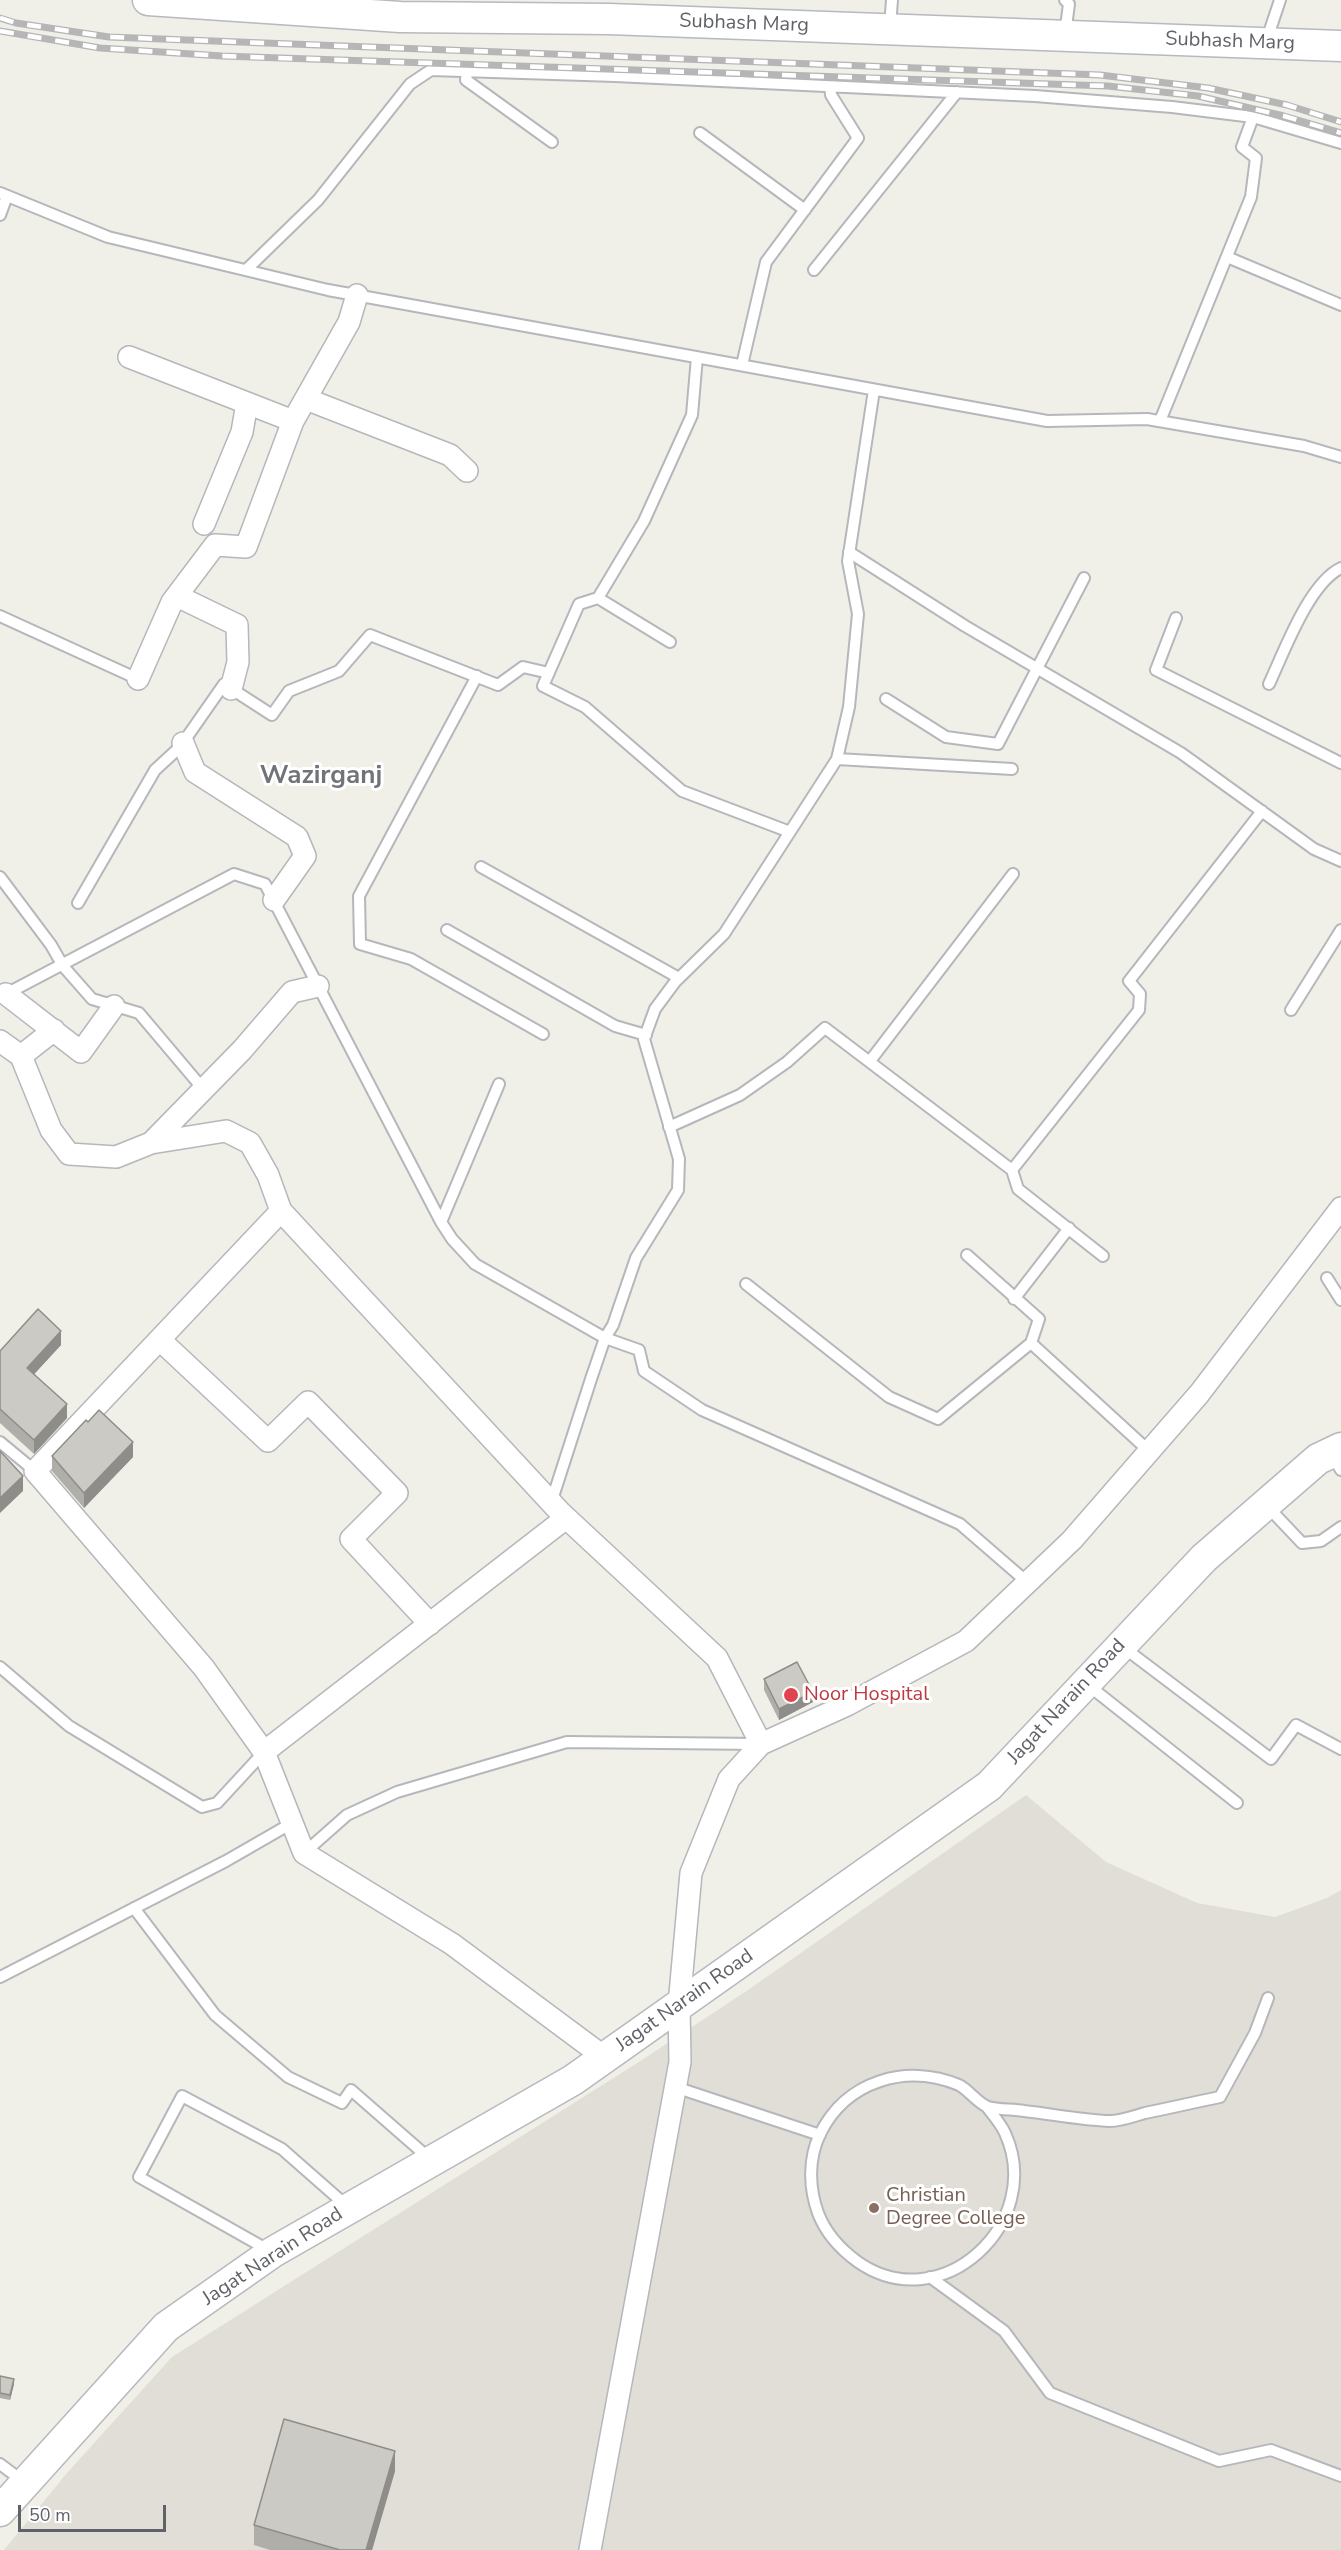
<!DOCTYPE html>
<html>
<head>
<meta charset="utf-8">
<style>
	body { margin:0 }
	#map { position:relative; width:1341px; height:2550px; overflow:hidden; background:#f0efe8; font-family:"Nunito Sans",sans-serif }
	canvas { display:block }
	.scale { position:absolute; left:18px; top:2505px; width:148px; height:27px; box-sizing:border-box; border:3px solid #5f6267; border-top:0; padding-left:8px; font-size:18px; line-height:21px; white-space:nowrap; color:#5f6267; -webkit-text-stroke:4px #fff; paint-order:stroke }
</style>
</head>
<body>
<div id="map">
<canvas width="1341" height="2550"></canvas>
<div class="scale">50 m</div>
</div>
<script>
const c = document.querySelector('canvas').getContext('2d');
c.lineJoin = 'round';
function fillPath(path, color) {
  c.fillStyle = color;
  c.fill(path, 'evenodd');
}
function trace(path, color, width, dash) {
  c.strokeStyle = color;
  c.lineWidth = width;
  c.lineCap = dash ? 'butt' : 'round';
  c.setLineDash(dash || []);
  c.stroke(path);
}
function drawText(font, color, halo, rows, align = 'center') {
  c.font = font + ' "Nunito Sans",sans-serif';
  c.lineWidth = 6;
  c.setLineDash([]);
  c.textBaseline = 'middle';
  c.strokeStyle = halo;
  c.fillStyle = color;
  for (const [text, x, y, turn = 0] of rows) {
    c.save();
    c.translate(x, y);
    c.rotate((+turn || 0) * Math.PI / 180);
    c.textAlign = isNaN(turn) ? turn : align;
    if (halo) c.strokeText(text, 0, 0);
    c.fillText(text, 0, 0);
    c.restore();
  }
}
fillPath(new Path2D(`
	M1026,1795L1106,1862L1197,1903L1275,1917L1327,1898L1341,1890V2550H4L67,2473L172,2357L642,2060L748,1990Z`), '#e0ded6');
const lane = new Path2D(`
	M890,26L892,0
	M1065,34L1069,4L1065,0
	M1266,42L1280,0
	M467,71L466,80L552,142
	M700,133L805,210
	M0,193L108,237L328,290L1047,421L1147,419L1304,446L1341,457
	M0,215L7,196
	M1227,257L1341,305
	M246,270L318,200L410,84L431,70L615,76L1035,96L1172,107L1253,117L1341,143
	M814,270L957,92
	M697,357L692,415L644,521L598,598L579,604L543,686L585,707L682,791L790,832
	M742,365L766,262L858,138L831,95L830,87
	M1160,421L1251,197L1256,158L1242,147L1253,117
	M849,552L965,626L1181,753L1314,849L1341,861
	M598,598L670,642
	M0,616L138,679
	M1176,618L1156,670L1341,763
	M477,676L359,896L360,944L411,959L543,1034
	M1269,684C1284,652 1309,583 1341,568
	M886,699L946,737L998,744L1084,578
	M837,759L1012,769
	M481,867L679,978
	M0,877L51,945L63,966L92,999L139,1013L204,1090
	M78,903L155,770L180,747L224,684L272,715L289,691L339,671L370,635L498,685L523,667L549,673
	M447,930L615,1026L646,1035
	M6,994L234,874L265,884L441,1222
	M1291,1010L1341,930
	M870,1061L1013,874
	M499,1084L441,1222L452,1239L475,1264L605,1338L639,1350L644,1371L702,1410L960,1524L1027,1582
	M669,1127L740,1095L787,1062L825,1028L1012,1170L1018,1189L1103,1256
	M1012,1170L1139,1010L1140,994L1129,981L1262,811
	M967,1255L1039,1319L1031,1343L1149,1451
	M1327,1278L1341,1300
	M746,1284L889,1397L938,1419L1031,1343
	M1014,1299L1069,1228
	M0,1442L35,1471
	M1331,1454L1341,1470
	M551,1503L591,1379L605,1338L613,1325L636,1258L678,1190L679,1159L644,1039L655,1009L675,982L724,934L837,759L849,707L858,614L848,561L874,390
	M1266,1505L1302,1543L1321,1541L1341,1527
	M1123,1647L1271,1759L1296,1725L1341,1749
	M0,1667L69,1726L202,1807L217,1803L264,1752
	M1088,1685L1237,1803
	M304,1853L347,1815L397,1792L567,1742L760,1744
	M134,1908L215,2015L288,2077L342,2103L351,2090L430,2159
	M0,1977L226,1861L292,1823
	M675,2087L820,2135
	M987,2107C993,2115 1001,2124 1005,2133C1046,2223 941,2320 858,2262C840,2249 826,2234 818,2213C809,2188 808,2159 820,2134C846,2081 906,2063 959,2085C969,2090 977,2103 988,2107C998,2110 1013,2109 1024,2111C1052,2114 1081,2120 1110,2121C1121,2121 1134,2116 1145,2113C1170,2108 1195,2102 1220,2097L1255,2033L1268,1998
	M270,2251L139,2177L182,2096L282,2149L348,2207
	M930,2277L1004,2331L1050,2393L1219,2461L1271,2450L1341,2476
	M0,2464L24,2482`);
const street = new Path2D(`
	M129,357L293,421
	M306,399L450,455L467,471
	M204,524L242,432L247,403
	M177,596L237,625L238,662L231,689
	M138,679L172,602L215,545L246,547L293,421L349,322L357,295
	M183,743L195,772L297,837L305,856L274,900
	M6,994L81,1052L114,1006
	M0,1041L21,1056L51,1130L69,1154L116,1157L151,1143L226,1131L250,1143L268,1175L281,1211L560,1512L717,1658L761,1744
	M21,1056L54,1030
	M151,1143L242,1050L292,992L318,986
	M281,1211L35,1471L204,1668L264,1752L304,1853L452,1944L604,2057
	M160,1340L268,1441L308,1402L397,1493L351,1539L430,1624
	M264,1752L566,1518
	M590,2550L680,2062L679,2005L691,1873L729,1779L761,1744L847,1705L966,1641L1072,1540L1199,1394L1341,1208`);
const secondary = new Path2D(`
	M148,0L400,17L609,19L1341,46
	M0,2511L166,2327L273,2252L573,2080L989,1786L1204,1558L1318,1459L1341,1448`);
trace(lane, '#b5b7bb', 14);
trace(street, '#b5b7bb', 24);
trace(secondary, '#b6b9be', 33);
trace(lane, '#fff', 10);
trace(street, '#fff', 21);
trace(secondary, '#fff', 30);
const rail = new Path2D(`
	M0,18L16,23L109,37L1100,75L1208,88L1287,105L1341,122
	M0,31L100,48L222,56L1108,86L1198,96L1284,116L1341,133`);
trace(rail, '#b6b6b7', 7);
trace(rail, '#fff', 4.5, [14]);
fillPath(new Path2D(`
	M61,1345L34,1374L67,1418L34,1454L0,1423V1351Z
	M88,1422L133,1457L84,1508L52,1471V1456Z
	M764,1679L813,1702L779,1720L764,1690Z
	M0,2376L14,2384L10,2400L0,2398Z
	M395,2471L372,2550H270L254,2545V2525Z`), '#afaea9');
fillPath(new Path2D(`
	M61,1331V1345L27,1382V1368Z
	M67,1404V1418L34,1454V1440Z
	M133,1442V1457L84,1508V1493Z
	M23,1476V1491L0,1513V1498Z
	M813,1692V1702L779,1720V1709Z
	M14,2379V2384L10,2400V2395Z
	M395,2451V2471L372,2550H366Z`), '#8f8d89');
const building = new Path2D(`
	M38,1309L61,1331L27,1368L67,1404L34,1440L0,1409V1351Z
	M99,1410L133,1442L84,1493L52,1456L86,1420L88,1422Z
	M0,1451L23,1476L0,1498Z
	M797,1662L813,1692L779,1709L764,1679Z
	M0,2376L14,2379L10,2395L0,2393Z
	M284,2419L395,2451L366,2550H340L254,2525Z`);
fillPath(building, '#cccac4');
trace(building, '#8f8d89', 1.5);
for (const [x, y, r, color] of [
	[791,1695,8,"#e0444e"],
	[874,2208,6,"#8d6e63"]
]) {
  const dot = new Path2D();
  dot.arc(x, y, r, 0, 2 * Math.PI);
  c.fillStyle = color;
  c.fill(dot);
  trace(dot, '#fff', 2);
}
drawText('20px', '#5f6267', '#fff', [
	["Subhash Marg",744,24,2],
	["Subhash Marg",1230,42,2],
	["Jagat Narain Road",1067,1702,-47],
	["Jagat Narain Road",685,2001,-35],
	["Jagat Narain Road",273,2257,-33]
]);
drawText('20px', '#be3a42', '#fff', [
	["Noor Hospital",804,1695]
], 'left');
drawText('20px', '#785e54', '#fff', [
	["Christian",886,2196],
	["Degree College",886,2219]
], 'left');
drawText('bold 26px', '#707479', '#fff', [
	["Wazirganj",321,777]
]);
</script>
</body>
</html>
